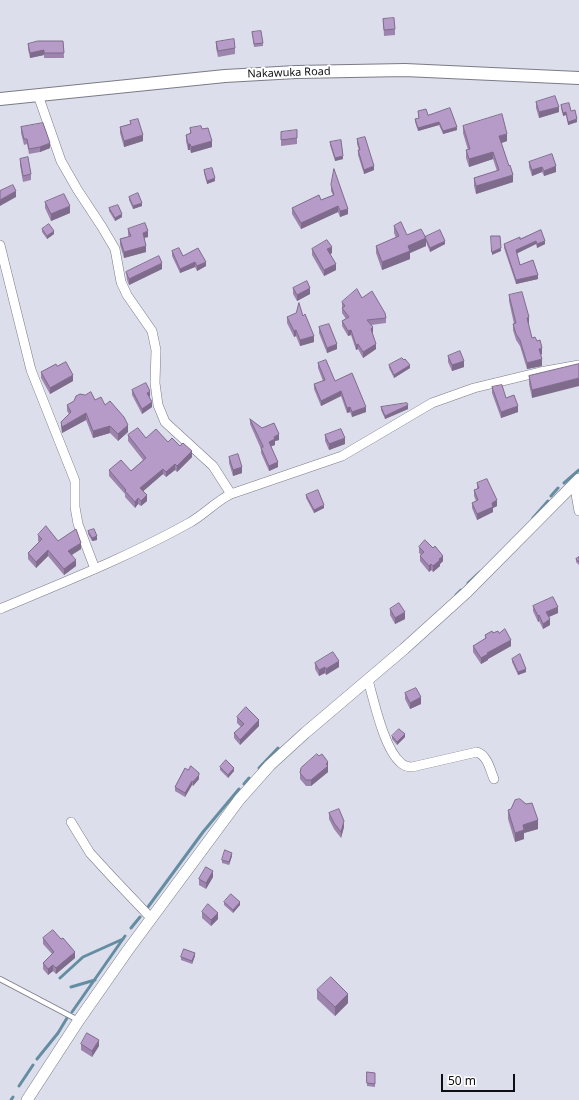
<!DOCTYPE html>
<html>
<head>
<meta charset="utf-8">
<style>
	body { margin:0 }
	#map { position:relative; width:579px; height:1100px; overflow:hidden; background:#dddeec; font-family:"Noto Sans",sans-serif }
	canvas { display:block }
	.scale { position:absolute; left:441px; top:1074px; width:74px; height:18px; box-sizing:border-box; border:2px solid #0e0e13; border-top:0; padding-left:5px; font-size:12px; line-height:14px; white-space:nowrap; color:#0e0e13; -webkit-text-stroke:3px #fff; paint-order:stroke }
</style>
</head>
<body>
<div id="map">
<canvas width="579" height="1100"></canvas>
<div class="scale">50 m</div>
</div>
<script>
const c = document.querySelector('canvas').getContext('2d');
c.lineJoin = 'round';
function trace(path, color, width, dash) {
  c.strokeStyle = color;
  c.lineWidth = width;
  c.lineCap = dash ? 'butt' : 'round';
  c.setLineDash(dash || []);
  c.stroke(path);
}
function fillPath(path, color) {
  c.fillStyle = color;
  c.fill(path, 'evenodd');
}
function drawText(font, color, halo, rows, align = 'center') {
  c.font = font + ' "Noto Sans",sans-serif';
  c.lineWidth = 4;
  c.setLineDash([]);
  c.textBaseline = 'middle';
  c.strokeStyle = halo;
  c.fillStyle = color;
  for (const [text, x, y, turn = 0] of rows) {
    c.save();
    c.translate(x, y);
    c.rotate((+turn || 0) * Math.PI / 180);
    c.textAlign = isNaN(turn) ? turn : align;
    if (halo) c.strokeText(text, 0, 0);
    c.fillText(text, 0, 0);
    c.restore();
  }
}
trace(new Path2D(`
	M564,483L579,470
	M551,496L558,488
	M533,518L548,501
	M468,583L480,572
	M456,595L461,590
	M259,768L278,748
	M244,784L249,778
	M148,907L203,832L239,789
	M131,928L140,917
	M60,978L83,957L123,939
	M71,987L95,980
	M72,1012L125,936
	M37,1059L58,1033L67,1018
	M19,1086L33,1065
	M11,1100L13,1097`), '#658da2', 3);
const service = new Path2D(`
	M0,979L78,1020`);
const minor = new Path2D(`
	M38,95L61,161L77,189L102,227L115,249L121,282L127,295L152,331L156,350L155,383L158,405L165,422L213,466L231,494
	M0,245L31,370L75,481V507L78,524L95,569
	M574,483L579,511
	M0,609C64,582 128,557 189,523C204,515 216,501 231,494L342,456L432,403L474,388L540,372L579,365
	M368,680C374,701 384,749 401,763C404,766 407,767 412,767L477,752C488,756 490,770 494,779
	M71,822L90,853L113,878L151,918`);
const tertiary = new Path2D(`
	M27,1100L79,1020L128,950L239,800L270,765L305,733L404,649L467,592L579,479`);
const secondary = new Path2D(`
	M0,99L225,76L296,72L405,70L579,78`);
trace(service, '#7a7b87', 6);
trace(minor, '#7a7b87', 10);
trace(tertiary, '#7a7b87', 12);
trace(secondary, '#7a7b87', 14);
trace(service, '#fff', 4.5);
trace(minor, '#fff', 9);
trace(tertiary, '#fff', 11);
trace(secondary, '#fff', 12);
fillPath(new Path2D(`
	M383,19L395,29V35L384,36Z
	M252,32L263,43V46L254,47Z
	M63,41L64,58H44V55L30,58L28,49V44Z
	M216,42L235,48V54L218,57L216,48Z
	M536,102L559,112L539,118L536,108Z
	M561,105L571,111L577,122L568,125L566,115L563,116L561,108Z
	M418,111L428,115L457,130L443,134L439,125L418,131L415,122V119L419,118L418,114Z
	M130,121L143,141L124,147L120,133V127L130,124Z
	M463,126L507,141L501,143L513,182L476,194L474,186V178L497,171L493,159L469,167L466,158V150H468L463,133Z
	M21,127L50,148L40,152L29,154L27,144L24,145L21,133Z
	M190,128L202,129L212,147L191,153L190,150H188L186,141V135L190,134Z
	M281,132L297,138V144L281,146Z
	M357,139L374,170L364,174L358,155V150H359L357,144Z
	M330,142L343,159L335,161L330,145Z
	M20,159L31,174V180L23,182L20,165Z
	M529,162L556,172L544,176L542,172L532,176L529,167Z
	M204,170L215,181L207,184L204,173Z
	M331,185L348,214L340,217L338,212L301,229L292,214V208L321,200L333,195L331,191Z
	M129,197L142,206L133,209L129,200Z
	M45,202L70,213L51,221L45,208Z
	M109,208L122,217L115,221L109,211Z
	M394,226L407,235L425,237L445,244L430,252L426,242V246L410,253V259L382,270L376,253V246L396,238L394,233Z
	M42,229L54,234L47,239L42,232Z
	M128,229L148,237L144,238L146,252L124,258L120,245V239L129,237L128,235Z
	M541,230L545,244L537,248L536,244L517,253L520,265L538,279L516,284L504,248V244L520,239Z
	M312,249L332,253L330,254L336,270L324,276L312,255Z
	M172,251L183,256L206,266L197,271L195,267L180,273L172,256Z
	M162,269L129,285L127,280L126,272Z
	M293,288L310,294L297,301L293,294Z
	M509,295L529,324H528L532,338L542,354L541,355L542,366L527,369L520,346L516,340L513,330V324H514L509,301Z
	M362,298L386,318V323L371,325L373,332L372,333L376,349L363,358L358,349L356,350L351,335L348,336L342,326V321L346,319L342,313V302Z
	M303,316L314,342L300,346L296,336L294,337L287,323V317Z
	M319,327L337,349L327,353L319,333Z
	M448,356L464,367L452,371L448,362Z
	M318,363L335,381L366,412L352,417L350,412L347,413L341,396L321,406L314,389V384L323,381L318,368Z
	M579,364L532,398L529,384V376Z
	M389,365L410,368L394,378L389,368Z
	M57,366L73,381L50,394L41,378V372Z
	M492,387L506,398L518,412L501,418L492,393Z
	M132,390L150,396L149,397L152,407L142,414L132,395Z
	M95,400L105,405L128,432L118,441L110,433L93,438L86,420L62,433L61,428V422L69,414L67,411V405Z
	M381,407L408,409L385,419L381,410Z
	M250,419L262,428L279,440L275,441V445L271,446L278,467L269,471L261,453V449L250,424Z
	M128,435L146,438L168,442L192,457L177,472L175,470L166,477L163,474L143,491L147,501L141,506L138,504L135,508L125,497V494L109,476V470L131,471L143,460L128,441Z
	M325,435L345,444L329,450L325,441Z
	M229,457L242,473L233,476L229,463Z
	M477,483L497,506L493,508V512L477,520L472,508V503L476,501L474,496V490L477,489Z
	M306,495L324,508L314,513L306,498Z
	M88,531L97,540L92,541L88,534Z
	M38,535L81,549L72,555L76,566L64,575L48,556L36,568L28,559V553L39,542L38,541Z
	M419,547L443,561L440,564V566L433,572L431,570L429,572L420,561V556L421,555L419,553Z
	M579,557V565L576,562V559Z
	M533,606L558,613L549,617L550,625L543,629L539,621L538,622L533,611Z
	M390,609L405,619L395,624L390,615Z
	M499,633L511,646L488,659V660L481,664L473,652V646L485,639V635Z
	M512,659L526,672L518,675L512,662Z
	M315,663L339,667L326,675L325,673L319,676L315,669Z
	M405,693L421,704L410,709L405,699Z
	M237,717L259,726L240,745L234,738V733L241,727L237,723Z
	M392,736L405,737L397,745L392,739Z
	M220,767L234,771L228,778L220,770Z
	M185,768L199,779L193,786L192,785L185,797L175,791V787Z
	M328,768V772L311,786H306L300,779V773Z
	M508,810L538,829L524,833V839L515,842L508,819Z
	M329,813L344,827L341,838L334,829L329,819Z
	M232,856L229,865L222,863V860Z
	M213,877L206,889L199,885V879Z
	M224,902L240,905L233,913L224,905Z
	M202,912L218,919L211,926L202,918Z
	M43,938L61,939L75,958L56,974L53,971L48,975L43,969V963L52,954L43,944Z
	M195,956L192,964L181,960V957Z
	M317,990L348,1003L335,1016L317,999Z
	M81,1044L99,1046L92,1057L81,1050Z
	M367,1072L375,1073V1087L367,1086Z`), '#9d84ac');
fillPath(new Path2D(`
	M44,50V55L30,58V53Z
	M559,107V112L539,118V112Z
	M566,112V115L563,116V113Z
	M577,119V122L568,125V122Z
	M439,122V125L418,131V128Z
	M457,127V130L443,134V131Z
	M507,134V141L499,144V136Z
	M143,135V141L124,147V141Z
	M212,141V147L191,153V147Z
	M50,143V148L40,152V147Z
	M188,144H190V150H188Z
	M493,152V159L469,167V159Z
	M343,156V159L335,161V158Z
	M374,166V170L364,174V170Z
	M556,166V172L544,176V171Z
	M542,167V172L532,176V170Z
	M513,175V182L476,194V186Z
	M215,178V181L207,184V181Z
	M16,191V197L0,206V200Z
	M142,203V206L133,209V206Z
	M70,206V213L51,221V214Z
	M338,206V212L301,229V223Z
	M348,209V214L340,217V211Z
	M122,214V217L115,221V218Z
	M54,231V234L47,239V236Z
	M148,231V237L143,238V233Z
	M426,238V246L410,253V259L382,270V262L408,246Z
	M445,241V244L430,252V248Z
	M536,241V244L516,254V250Z
	M545,241V244L537,248V244Z
	M146,246V252L124,258V252Z
	M332,247V253L327,256V249Z
	M501,248V251L492,255V252Z
	M195,262V267L180,273V269Z
	M206,262V266L197,271V266Z
	M162,263V269L129,285V279Z
	M336,264V270L324,276V270Z
	M538,275V279L516,284V280Z
	M310,288V294L297,301V295Z
	M529,317V324H527V318Z
	M373,327V332L371,334V329Z
	M296,330V336L294,337V331Z
	M351,330V335L348,336V331Z
	M314,336V342L300,346V340Z
	M337,344V349L327,353V348Z
	M358,344V349L356,350V345Z
	M376,344V349L363,358V352Z
	M542,348V354L539,355V349Z
	M542,359V366L527,369V363Z
	M464,361V367L452,371V365Z
	M410,365V368L394,378V375Z
	M73,375V381L50,394V388Z
	M579,378V386L532,398V390Z
	M150,391V396L147,398V393Z
	M341,391V396L321,406V401Z
	M152,402V407L142,414V409Z
	M408,405V409L385,419V416Z
	M518,406V412L501,418V412Z
	M350,407V412L347,413V408Z
	M366,407V412L352,417V412Z
	M86,413V420L62,433V427Z
	M128,425V432L118,441V434Z
	M110,426V433L93,438V431Z
	M279,434V440L275,441V445L269,447V442L274,437Z
	M345,438V444L329,450V444Z
	M192,451V457L177,472V466Z
	M278,462V467L269,471V466Z
	M175,464V470L166,477V472Z
	M242,467V473L233,476V470Z
	M163,469V474L140,494V488Z
	M147,495V501L141,506V501Z
	M138,498V504L135,508V502Z
	M497,500V506L493,508V512L477,520V514L492,503Z
	M324,505V508L314,513V510Z
	M97,536V540L92,541V538Z
	M81,543V549L68,557V551Z
	M48,550V556L36,568V562Z
	M443,556V561L440,564V566L433,572V566L439,559Z
	M76,560V566L64,575V569Z
	M431,564V570L429,572V566Z
	M558,607V613L546,618V612Z
	M405,612V619L395,624V618Z
	M539,615V621L538,622V616Z
	M550,619V625L543,629V624Z
	M511,640V646L488,659V660L481,664V658L487,653Z
	M339,661V667L326,675V669Z
	M325,667V673L319,676V670Z
	M526,669V672L518,675V672Z
	M421,697V704L410,709V703Z
	M259,720V726L240,745V740Z
	M405,734V737L397,745V742Z
	M328,762V772L311,786V780Z
	M234,768V771L228,778V775Z
	M199,773V779L193,786V782Z
	M192,781V785L185,797V793Z
	M538,820V829L524,833V839L515,842V833L523,825Z
	M344,821V827L341,838V832Z
	M232,853V856L229,865V862Z
	M213,871V877L206,889V883Z
	M240,902V905L233,913V910Z
	M218,913V919L211,926V920Z
	M75,952V958L56,974V968Z
	M195,953V956L192,964V961Z
	M53,965V971L48,975V969Z
	M348,994V1003L335,1016V1007Z
	M99,1040V1046L92,1057V1051Z`), '#7f6c8c');
const building = new Path2D(`
	M394,18L395,29L384,30L383,19Z
	M261,31L263,43L254,44L252,32Z
	M234,39L235,48L218,51L216,42Z
	M38,41H63L64,53H44V50L30,53L28,44Z
	M555,96L559,107L539,112L536,102Z
	M569,103L571,111L575,110L577,119L568,122L566,112L563,113L561,105Z
	M450,108L457,127L443,131L439,122L418,128L415,119L419,118L418,111L426,109L428,115Z
	M502,114L507,134L499,136L509,166L510,165L513,175L476,186L474,178L499,170L493,152L469,159L466,150L470,149L463,126Z
	M138,119L143,135L124,141L120,127L131,124L130,121Z
	M43,123L50,143L40,147L29,149L27,139H24L21,127Z
	M201,126L202,129L208,128L212,141L191,147L190,144H188L186,135L191,133L190,128Z
	M297,130V138L281,140V132Z
	M365,137L374,166L364,170L358,150H360L357,139Z
	M341,140L343,156L335,158L330,142Z
	M552,154L556,166L544,171L542,167L532,170L529,162Z
	M28,157L31,174L23,176L20,159Z
	M212,168L215,178L207,181L204,170Z
	M334,169L348,209L340,211L338,206L301,223L292,208L319,195L321,200L334,195L331,185Z
	M13,185L16,191L0,200V191Z
	M138,193L142,203L133,206L129,197Z
	M64,194L70,206L51,214L45,202Z
	M118,205L122,214L115,218L109,208Z
	M401,222L407,235L421,229L426,238L408,246L410,251L382,262L376,246L399,236L394,226Z
	M145,223L148,231L143,233L146,246L124,252L120,239L131,236L128,229Z
	M49,224L54,231L47,236L42,229Z
	M440,230L445,241L430,248L425,237Z
	M541,230L545,241L537,244L536,241L516,250L520,265L533,260L538,275L516,280L504,244L520,237V239Z
	M491,236H500L501,248L492,252Z
	M327,240L332,247L327,249L336,264L324,270L312,249Z
	M179,248L183,256L198,248L206,262L197,266L195,262L180,269L172,251Z
	M159,256L162,263L129,279L126,272Z
	M307,281L310,288L297,295L293,288Z
	M357,289L362,298L372,291L385,313L386,318L367,320L373,327L371,329L376,344L363,352L358,344L356,345L351,330L348,331L342,321L349,317L342,308L345,306L342,302Z
	M522,292L529,317L527,318L532,338L535,337L537,341L540,340L542,348L539,349L542,359L527,363L520,340L516,334L513,324L516,323L509,295Z
	M299,303L303,316L305,314L314,336L300,340L296,330L294,331L287,317L296,313Z
	M329,324L337,344L327,348L319,327Z
	M460,351L464,361L452,365L448,356Z
	M402,358L404,360L405,359L410,365L394,375L389,365Z
	M326,360L335,381L352,373L366,407L352,412L350,407L347,408L341,391L321,401L314,384L325,380L318,363Z
	M66,362L73,375L50,388L41,372L56,364L57,366Z
	M579,364V378L532,390L529,376Z
	M146,383L150,391L147,393L152,402L142,409L132,390Z
	M502,385L506,398L514,395L518,406L501,412L492,387Z
	M91,392L95,400L101,397L105,405L110,401L124,417L128,425L118,434L110,426L93,431L86,413L62,427L61,422L71,412L67,405L74,401L76,396L80,394L85,395Z
	M407,403L408,405L385,416L381,407Z
	M250,419L262,428L274,423L279,434L274,437L275,439L269,442L278,462L269,466L261,448L263,447Z
	M138,428L146,438L156,429L168,442L172,438L180,446L183,443L192,451L177,466L175,464L166,472L163,469L140,488L147,495L141,501L138,498L135,502L125,491L126,490L109,470L121,460L131,471L146,458L128,435Z
	M341,429L345,438L329,444L325,435Z
	M238,454L242,467L233,470L229,457Z
	M487,479L497,500L492,503L493,507L477,514L472,503L478,500L474,490L479,488L477,483Z
	M318,490L324,505L314,510L306,495Z
	M46,526L58,541L76,529L81,543L68,551L76,560L64,569L48,550L36,562L28,553L42,539L38,535Z
	M94,529L97,536L92,538L88,531Z
	M425,540L433,548L435,546L443,556L439,559L440,560L433,566L431,564L429,566L420,556L424,552L419,547Z
	M579,557V562L576,559Z
	M553,597L558,607L546,612L550,619L543,624L539,615L538,616L533,606Z
	M399,603L405,612L395,618L390,609Z
	M505,629L511,640L487,653L488,654L481,658L473,646L486,638L485,635L492,631L493,633L498,631L499,633Z
	M333,652L339,661L326,669L325,667L319,670L315,663Z
	M520,654L526,669L518,672L512,659Z
	M416,688L421,697L410,703L405,693Z
	M246,707L259,720L240,740L234,733L244,724L237,717Z
	M399,729L405,734L397,742L392,736Z
	M317,754L319,756L322,754L328,762L326,764L328,766L311,780H306L300,773L301,768Z
	M226,760L234,768L228,775L220,767Z
	M191,766L199,773V775L193,782L192,781L185,793L175,787L185,768L188,770Z
	M520,799L526,804L532,803L538,820L523,825L524,830L515,833L508,810L511,809L515,800Z
	M339,809L344,821L341,832L334,823L329,813Z
	M225,850L232,853L229,862L222,860Z
	M206,867L213,871L206,883L199,879Z
	M231,894L240,902L233,910L224,902Z
	M208,904L218,913L211,920L202,912Z
	M53,930L61,939L63,938L75,952L56,968L53,965L48,969L43,963L54,952L43,938Z
	M184,949L195,953L192,961L181,957Z
	M331,977L348,994L335,1007L317,990Z
	M87,1033L99,1040L92,1051L81,1044Z
	M367,1072L375,1073V1084L367,1083Z`);
fillPath(building, '#b69ac8');
trace(building, '#7f6c8c', 1);
drawText('11px', '#0e0e13', '#fff', [
	["Nakawuka Road",289,73,-2]
]);
</script>
</body>
</html>
